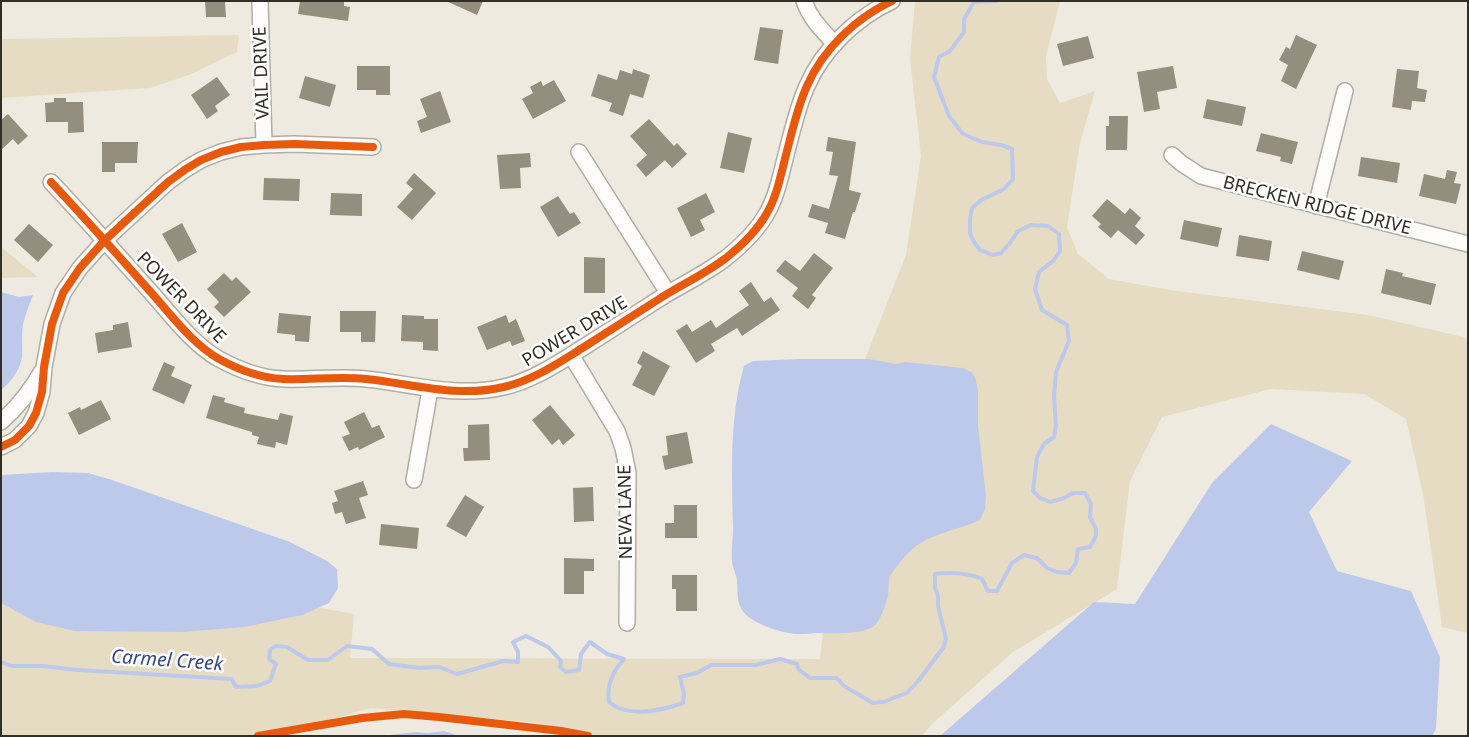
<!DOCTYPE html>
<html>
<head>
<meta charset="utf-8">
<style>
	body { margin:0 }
	#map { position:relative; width:1469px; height:737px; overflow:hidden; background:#efeadf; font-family:"Noto Sans",sans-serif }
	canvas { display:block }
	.frame { position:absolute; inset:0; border:2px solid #312e26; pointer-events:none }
</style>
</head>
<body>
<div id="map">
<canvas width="1469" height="737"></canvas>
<div class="frame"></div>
</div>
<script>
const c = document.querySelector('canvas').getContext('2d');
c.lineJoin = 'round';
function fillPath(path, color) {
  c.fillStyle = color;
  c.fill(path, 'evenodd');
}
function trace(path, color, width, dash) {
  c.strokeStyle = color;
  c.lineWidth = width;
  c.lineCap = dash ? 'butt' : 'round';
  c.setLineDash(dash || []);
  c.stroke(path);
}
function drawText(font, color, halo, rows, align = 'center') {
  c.font = font + ' "Noto Sans",sans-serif';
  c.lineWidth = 5;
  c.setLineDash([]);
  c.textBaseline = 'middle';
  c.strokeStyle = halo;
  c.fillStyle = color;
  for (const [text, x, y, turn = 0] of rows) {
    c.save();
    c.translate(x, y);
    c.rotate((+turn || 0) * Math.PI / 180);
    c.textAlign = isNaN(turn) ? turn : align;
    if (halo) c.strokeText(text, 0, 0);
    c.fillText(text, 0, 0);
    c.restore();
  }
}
fillPath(new Path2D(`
	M915,1H1060L1046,56L1047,79L1060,103L1095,91L1080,143L1067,227L1078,254L1109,279L1170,290L1368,315L1459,336L1468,339V633L1442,627L1423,494L1406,419L1364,394L1271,389L1162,417L1130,481L1117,589L1013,652L932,724L922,736H587L538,723L370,708L277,736H1V559L60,561L354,614L350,658L820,659L849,400L906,255L921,156L910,59Z
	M239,35L237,52L189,75L150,88L1,98V39Z
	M1,247L38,277L1,278Z`), '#e6dcc4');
fillPath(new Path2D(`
	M1,292L19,297L33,295C29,305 25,315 23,325C21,336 23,347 22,357C20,370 11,382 1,390Z
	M800,359H869L896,364L905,362L963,368L971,372L975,377L978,391V426L986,496L985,509L980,520C956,531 929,533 909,552C905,556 892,572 890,576C888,582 889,589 888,595C886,604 880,624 871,628C856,635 831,633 815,633C809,634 802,634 796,634C781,633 750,623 742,610C736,600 738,591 737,580C736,574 733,568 732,562C731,551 733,540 733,528C732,475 729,418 744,366L753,361Z
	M1271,424L1352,461L1309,512L1337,571L1411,591L1440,657L1436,729L1432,736H940L1094,602L1135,604L1212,483Z
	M52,472L88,473L112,480L290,542L327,561L337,569L338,588L329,603L302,615L244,627L183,632L75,631L36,622L1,603V475Z
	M444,731L459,736H380L416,732L428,733Z`), '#bdc9ea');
trace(new Path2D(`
	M1,662L11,666H41L78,670L232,679L236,687L257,686L270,681L276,664L269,659L270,650L275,646L287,647L308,660H328L347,646L372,649L389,664L419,668L439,667L457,674L503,661L518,662V652L513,642L526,636L548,647L561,661L560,667L566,672L579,670L581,654L590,642L607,654L624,659C613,671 606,685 609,702C612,704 615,707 619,708C639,716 663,710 683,703L684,694L680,677L697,673L711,665H756L780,659L797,664L798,669L810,678H837L844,686L873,703L883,702L907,693L919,680L943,648L946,639L938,606V596L935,588V574C951,572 968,573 982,579L988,591H997L1012,563L1024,555L1037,558L1047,568L1057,572L1069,573L1076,563L1078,549L1090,547L1096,536V529L1090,517L1091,504L1085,493H1073L1064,498L1050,502L1040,498L1033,491L1037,457L1044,444L1054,437L1056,426L1054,396L1056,372L1069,341L1067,325L1042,310L1035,289L1039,272L1054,260L1060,251L1059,234L1048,226L1031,225L1018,231L1010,243L1001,253L993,255L980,250L974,242L970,233V219L972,208L981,200L1004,189L1013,179L1012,149L1001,145L982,142L963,134L949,116L934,77L939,57L950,51L964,32V19L974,2L997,1`), '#bdc9ea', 4);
fillPath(new Path2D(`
	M205,1H225L226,17H206Z
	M300,1H344V6L350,7L348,21L298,14Z
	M446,1H483L477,15Z
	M760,27L783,30L778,64L754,60Z
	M1296,35L1317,45L1296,89L1281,81L1288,65L1279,60L1286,47L1290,49Z
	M1088,36L1094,58L1063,66L1057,44Z
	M357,66H390V95H376V90H357Z
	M1173,66L1177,88L1157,92L1160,109L1144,112L1137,72Z
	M633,69L650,75L643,98L630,94L623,116L609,111L612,103L591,96L598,74L617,80L620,70L632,74Z
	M1397,69L1419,71L1417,88L1427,90L1425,102L1412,101L1411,110L1392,107Z
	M305,76L336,85L330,107L299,98Z
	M217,77L230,95L215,106L218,111L207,119L191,95Z
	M554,80L566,101L533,119L522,99L533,93L530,87L541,81L543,86Z
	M440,91L451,122L421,133L417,121L427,117L420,99Z
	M54,98H66V102H83L84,132L68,133V122H46L45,103L54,102Z
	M1207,99L1246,107L1242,126L1203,118Z
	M8,114L28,136L18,145L13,139L1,150V120Z
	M1109,116H1128L1127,150H1106V126H1109Z
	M649,119L674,146L677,143L687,154L672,168L665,160L646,177L636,165L647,155L630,136Z
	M728,132L752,138L744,173L720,168Z
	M1261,133L1298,142L1292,164L1280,161L1281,157L1256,151Z
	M828,137L856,142L849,190L861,193L855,212H853L845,239L825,233L828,223L808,217L812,204L829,209L838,176L829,175L833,152L826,151Z
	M102,142H138L137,163H115V172H102Z
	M530,153L531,167L520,168L521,188L500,189L497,155Z
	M1361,157L1400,163L1397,183L1358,176Z
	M1447,170L1457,172L1454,183L1461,184L1456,204L1419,196L1424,174L1445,179Z
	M414,173L436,193L412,220L397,207L413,189L406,183Z
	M264,178L300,179L299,201L263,200Z
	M331,193L362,194V216L330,215Z
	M706,193L715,212L700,220L705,230L691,237L677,208Z
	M558,196L570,214L574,212L581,223L558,237L540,207Z
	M1107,199L1125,214L1130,208L1141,218L1135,226L1145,235L1136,245L1118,230L1111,238L1098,227L1101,224L1092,216Z
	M1184,220L1222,228L1218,247L1180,239Z
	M182,223L197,252L178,262L162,234Z
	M29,224L53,245L38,262L14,240Z
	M1239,235L1272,241L1269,261L1236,256Z
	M1302,251L1344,261L1339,280L1297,270Z
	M814,253L833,268L812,295L816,298L808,309L792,296L798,288L776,271L785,260L800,271Z
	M584,257L605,258V293H584Z
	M1386,269L1403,273L1402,276L1436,284L1431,305L1381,293Z
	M224,273L232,281L236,277L251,292L224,317L214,307L219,302L207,289Z
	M751,282L764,302L771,297L780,310L742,336L737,328L711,344L715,351L696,363L676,331L687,324L692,332L711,320L716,328L749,305L739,291Z
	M340,311H376L375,342H361V332H340Z
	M279,313L311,316L309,342L295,341V335L277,333Z
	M402,315L424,316V319H438V351L423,350V342L401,341Z
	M506,315L509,323L516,319L525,341L512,346L510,341L487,350L477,327Z
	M128,322L132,347L98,353L95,333L113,330V325Z
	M643,351L670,366L654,396L632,385L642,366L637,363Z
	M164,362L175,367L171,376L192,385L184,404L152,390Z
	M213,395L225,398L224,402L245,408L244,413L278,420L280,413L293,416L287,445L276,442L275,448L257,444L259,437L252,435V432L206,418Z
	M101,400L111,419L79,435L68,413L80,407L81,410Z
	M550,405L575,435L563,445L559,439L552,445L532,420Z
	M364,412L372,428L379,425L385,437L359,450L358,447L349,451L342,437L350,434L344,422Z
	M489,424L490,460L464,461L463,448H468V425Z
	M687,432L693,463L665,470L662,456L668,455L666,436Z
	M363,481L368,495L359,498L366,518L346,524L342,512L335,514L332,503L338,501L334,491Z
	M593,487L594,521L574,522L573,488Z
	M465,495L484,507L466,537L446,526Z
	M674,505H697V538H665V523H674Z
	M381,524L419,528L417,549L379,545Z
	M564,558L594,559V571H584V594H564Z
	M672,575H697V611H676V589H672Z`), '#948e7e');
const minor = new Path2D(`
	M260,1L264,145
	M804,1C810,19 823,31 835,44
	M579,152L668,293
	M1172,155L1181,163L1201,176L1468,244
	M51,182C84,217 116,253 148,289C169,312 192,344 219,359C239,370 261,378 283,379C311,380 338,376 366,379C414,384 456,398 504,387C534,380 558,363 584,347C609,331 634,315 659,299C681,285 705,274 726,258C741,246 757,231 767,213C777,196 781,174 786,155C792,132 797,108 807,86C823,49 856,18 892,1
	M1316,206L1345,91
	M571,355L617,431L623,448L628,473L627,623
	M1,422C18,407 31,390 42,371
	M1,447L15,440L29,426L36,413L42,392L44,367L52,324L63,293L80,268L105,240L168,182L186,169L201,160L221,152L241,147L264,145L294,144L373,147
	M414,480L430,390`);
trace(minor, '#b1ada5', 18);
trace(minor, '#fdfcfa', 15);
trace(new Path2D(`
	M51,182C84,217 116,253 148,289C169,312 192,344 219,359C239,370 261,378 283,379C311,380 338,376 366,379C414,384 456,398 504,387C534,380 558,363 584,347C609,331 634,315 659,299C681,285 705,274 726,258C741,246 757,231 767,213C777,196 781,174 786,155C792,132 797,108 807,86C823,49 856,18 892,1
	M1,447L15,440L29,426L36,413L42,392L44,367L52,324L63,293L80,268L105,240L168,182L186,169L201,160L221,152L241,147L264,145L294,144L373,147
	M258,736L362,718L404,714L439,717L561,731L588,736`), '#e8590c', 8);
drawText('18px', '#312e26', '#fff', [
	["VAIL DRIVE",262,73,-92],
	["BRECKEN RIDGE DRIVE",1317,206,14],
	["POWER DRIVE",181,298,46],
	["POWER DRIVE",575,332,-31],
	["NEVA LANE",626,512,-91]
]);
drawText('italic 19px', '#324685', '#fff', [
	["Carmel Creek",167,661,4]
]);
</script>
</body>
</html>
